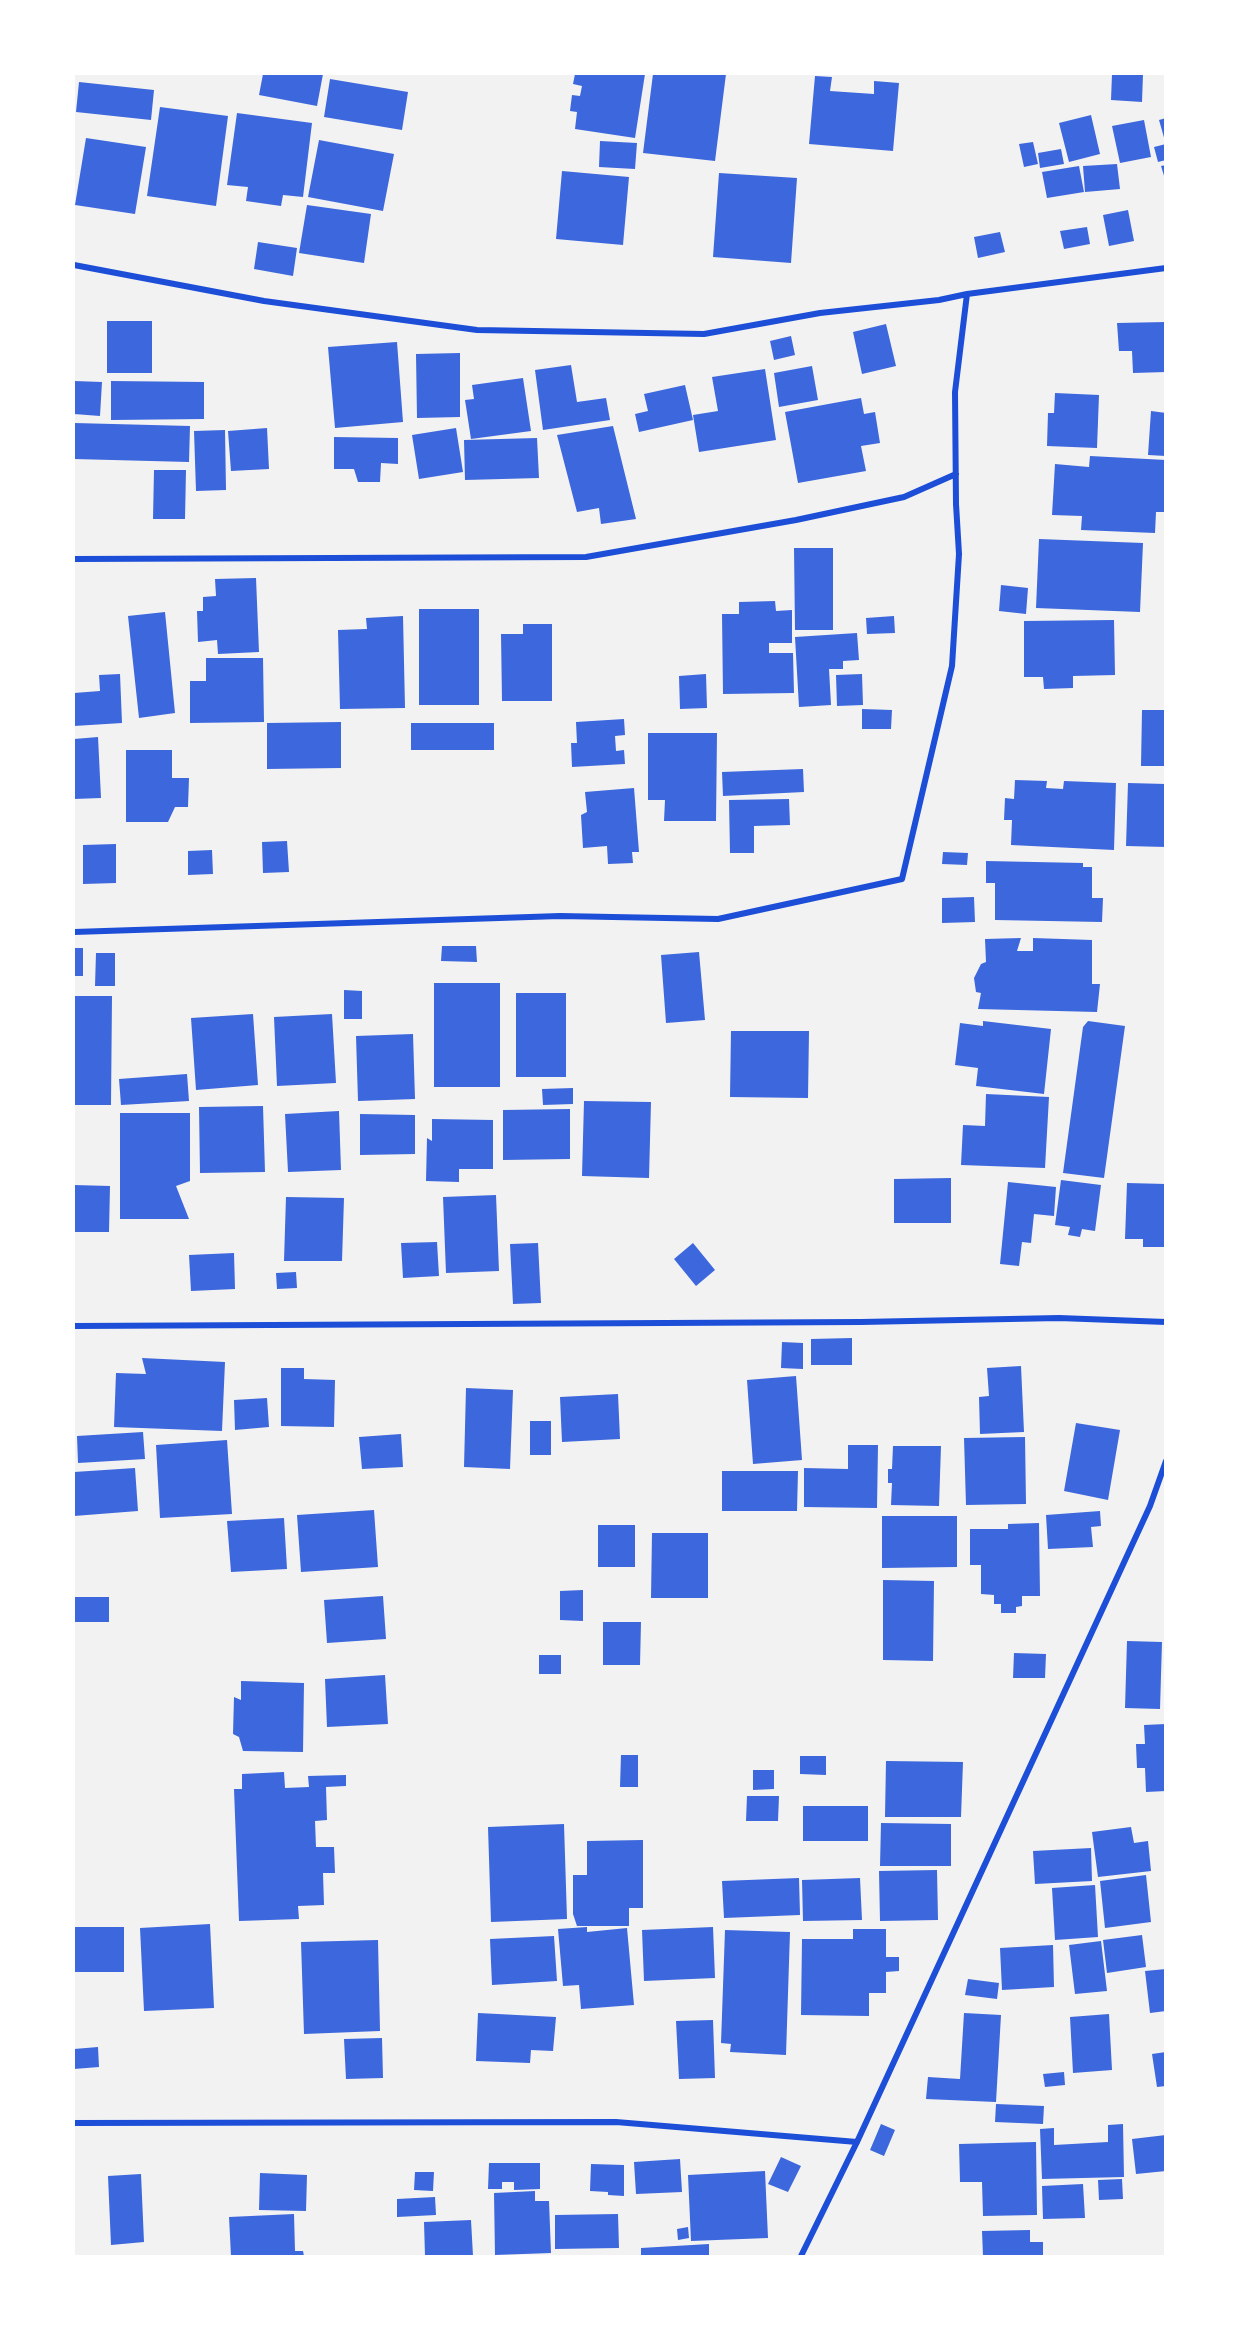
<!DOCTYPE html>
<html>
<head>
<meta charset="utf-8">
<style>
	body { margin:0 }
	#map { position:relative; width:1239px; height:2330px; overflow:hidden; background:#f2f2f2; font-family:Lato,sans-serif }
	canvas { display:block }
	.frame { position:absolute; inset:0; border:75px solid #fff; pointer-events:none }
</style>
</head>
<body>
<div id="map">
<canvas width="1239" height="2330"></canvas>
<div class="frame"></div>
</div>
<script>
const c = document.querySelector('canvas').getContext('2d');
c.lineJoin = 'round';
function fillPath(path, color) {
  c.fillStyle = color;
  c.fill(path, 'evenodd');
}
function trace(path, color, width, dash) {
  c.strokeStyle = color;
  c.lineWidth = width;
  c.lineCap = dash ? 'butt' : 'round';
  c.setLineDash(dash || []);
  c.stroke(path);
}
fillPath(new Path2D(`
	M263,74H323L317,106L259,95Z
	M575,74H645L635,138L575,129L577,112L570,111L572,95L580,96L582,86L573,84Z
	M653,74H726L715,161L643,153Z
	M1112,74H1143L1142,102L1111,100Z
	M815,76L832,77L830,91L874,94V81L899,83L893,151L809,144Z
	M330,79L408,92L402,130L324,117Z
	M79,82L154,90L151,120L76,112Z
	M160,107L228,116L216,206L147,196Z
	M237,113L312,123L303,197L283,195L281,206L246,201L248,187L227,185Z
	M1091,115L1100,154L1069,162L1059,123Z
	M1166,118V141H1165L1159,120Z
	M1144,120L1151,157L1120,163L1112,126Z
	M86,138L146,147L135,214L75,205Z
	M319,140L394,154L383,211L308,197Z
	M600,141L637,143L635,169L599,167Z
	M1033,142L1038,164L1024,167L1019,144Z
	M1166,144V160L1158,162L1154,147Z
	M1061,149L1064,164L1040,168L1038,153Z
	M1117,164L1120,189L1085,192L1083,166Z
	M1166,165V179H1165L1161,166Z
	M1079,166L1084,192L1047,198L1042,172Z
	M562,171L629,177L623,245L556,239Z
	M719,173L797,178L791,263L713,257Z
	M307,205L371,214L364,263L299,253Z
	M1128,210L1134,241L1109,246L1103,215Z
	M1087,227L1090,244L1064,249L1060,231Z
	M1000,232L1005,252L978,258L974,237Z
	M258,242L297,248L293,276L254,269Z
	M107,321H152V373H107Z
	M1166,322V372L1133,373L1132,351H1119L1117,323Z
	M886,324L896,366L862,374L853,332Z
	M791,336L795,355L774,360L770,341Z
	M397,342L403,422L335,428L328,347Z
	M460,353V417L417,418L416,354Z
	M571,365L577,402L606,398L610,420L543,430L535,370Z
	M812,366L818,400L779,407L774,373Z
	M765,369L776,440L699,452L693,415L718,411L712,377Z
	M523,378L531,431L471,439L465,400L474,399L472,385Z
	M74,381L102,382L100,416L74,414Z
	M111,381L204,382V419L111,420Z
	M685,385L693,420L639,432L635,414L648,411L644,394Z
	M1055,393L1099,395L1097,448L1047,446L1048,413H1054Z
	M861,398L864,414L875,412L880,443L861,446L866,471L798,483L785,412Z
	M1151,411L1166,413V456L1148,455Z
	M74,423L190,426L189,462L74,459Z
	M613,426L636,519L601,524L599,508L577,512L557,435Z
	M267,428L269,469L231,471L228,431Z
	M456,428L463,472L419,479L412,435Z
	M225,430L226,490L196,491L194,431Z
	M334,437L398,438V464L381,463L380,482H358L354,469H334Z
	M537,438L539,478L465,480L464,440Z
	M1090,456L1166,460V512H1156L1155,533L1081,530L1082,516L1052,515L1055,464L1089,467Z
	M154,470H186L185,519H153Z
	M1039,539L1143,543L1140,612L1036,608Z
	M794,548H833V630H795Z
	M256,578L259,652L218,654L217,640L198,642L197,611H203V597L216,596L215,579Z
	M1001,585L1028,588L1026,614L999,611Z
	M775,601L776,611L792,610V643H769V653H793L794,693L723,694L722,614H739V602Z
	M419,609H479V705H419Z
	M165,612L175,713L139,718L128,616Z
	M403,616L405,708L340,709L338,630L367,629L366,618Z
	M894,616L895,633L867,634L866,618Z
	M1114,620L1115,675L1073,676V688L1044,689L1043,677H1024V621Z
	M523,624H552V701H502L501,634H523Z
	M857,633L859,660L843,661V669H829L831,705L799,707L795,637Z
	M206,658H263L264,722L190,723V681H206Z
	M120,674L122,723L74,726V693L100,691L99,675Z
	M706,674L707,708L680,709L679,676Z
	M862,674L863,705L837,706L836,675Z
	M862,709L892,710L891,729H862Z
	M1142,710H1166V766H1141Z
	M624,719L625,735L615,736L616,751L624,750L625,764L572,767L571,743H577L576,722Z
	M341,722V768L267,769V723Z
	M411,723H494V750H411Z
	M648,733H717L716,821H664L665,800H648Z
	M98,737L101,798L74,799V739Z
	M126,750H172V778H189L188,807H175L168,822H126Z
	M803,769L804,792L723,796L722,772Z
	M1015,780L1047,781L1046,788L1063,789L1064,781L1116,783L1114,850L1011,845L1012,820H1004L1005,798L1014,799Z
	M1128,783L1166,784V847L1126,846Z
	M634,788L639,852H632L633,863L608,864L607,846L583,848L581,815L587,812L585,792Z
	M789,799L790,825L754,826V853H730L729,800Z
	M287,841L289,872L263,873L262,842Z
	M116,844V883L83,884V845Z
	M212,850L213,874L188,875V851Z
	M943,852L968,853L967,865L942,864Z
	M986,861L1083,863V867H1092V898H1103L1102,922L995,920V883H986Z
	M974,897L975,922L942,923V898Z
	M1021,938L1017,951H1033V938L1092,940V984H1100L1097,1012L978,1009L981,993L976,992L974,978L981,964L986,962L985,939Z
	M442,946H476L477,962L441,961Z
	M74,948H83V976H74Z
	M699,952L705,1020L666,1023L661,955Z
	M96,953H115V986H95Z
	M434,983H500V1087H434Z
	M344,990L362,991V1019H344Z
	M516,993H566V1077H516Z
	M74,996H112L111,1105H74Z
	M253,1014L258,1085L196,1090L191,1018Z
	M332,1014L336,1083L277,1086L274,1017Z
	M983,1021L1051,1029L1044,1094L976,1086L978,1068L955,1065L960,1023L983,1026Z
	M1088,1021L1125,1026L1104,1178L1063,1173L1083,1027Z
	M731,1031H809L808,1098L730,1097Z
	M413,1034L415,1099L358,1101L356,1036Z
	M187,1074L189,1101L121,1105L119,1079Z
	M573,1088V1104L543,1105L542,1089Z
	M986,1094L1049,1097L1045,1168L961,1165L963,1125L985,1126Z
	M584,1101L651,1102L649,1178L582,1176Z
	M263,1106L265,1172L200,1173L199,1107Z
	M570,1109V1159L503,1160V1110Z
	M339,1111L341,1170L288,1172L285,1114Z
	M120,1113H190V1181L176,1186L189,1219H120Z
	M360,1114L415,1115V1154L360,1155Z
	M432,1119L493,1120V1169H459V1182L426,1181L427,1138L432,1141Z
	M951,1178V1223H894V1179Z
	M1061,1180L1101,1185L1095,1231L1082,1229L1080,1237L1068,1235L1070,1227L1055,1225Z
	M1008,1182L1056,1187L1054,1216L1034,1214L1031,1243L1022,1242L1019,1266L1000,1264Z
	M1127,1183L1166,1184V1247H1143V1239H1125Z
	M74,1185L110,1186L109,1232H74Z
	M496,1195L499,1271L446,1273L443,1197Z
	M286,1197L344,1198L342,1261H284Z
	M437,1242L439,1276L403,1278L401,1243Z
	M538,1243L541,1303L513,1304L510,1244Z
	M693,1243L715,1270L696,1286L674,1259Z
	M234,1253L235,1289L191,1291L189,1255Z
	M296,1272L297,1288L277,1289L276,1273Z
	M852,1338V1365H811V1339Z
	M782,1342L803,1343V1369L781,1368Z
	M142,1358L225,1362L222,1431L114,1427L116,1373L146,1374Z
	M1021,1366L1024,1432L980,1434L979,1397L989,1396L987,1368Z
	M281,1368H304V1379L335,1380L334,1427L281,1426Z
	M796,1376L802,1460L753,1464L747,1380Z
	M466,1388L513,1390L510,1469L464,1467Z
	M618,1394L620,1439L562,1442L560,1397Z
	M267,1398L269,1427L235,1430L234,1400Z
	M530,1421H551V1455H530Z
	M1076,1423L1120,1430L1108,1500L1064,1491Z
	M143,1432L145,1459L78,1463L77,1436Z
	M401,1434L403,1467L362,1469L359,1437Z
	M1025,1437L1026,1504L966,1505L964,1438Z
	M227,1440L232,1514L160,1518L156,1445Z
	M848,1445H878L877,1508L804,1507V1468L848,1469Z
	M893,1446H941L939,1506L891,1505L892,1483H888V1469H892Z
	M135,1468L138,1511L74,1516V1472Z
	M722,1471H798L797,1511H722Z
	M374,1510L378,1567L301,1572L297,1515Z
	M1100,1511L1101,1526L1091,1527L1093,1547L1048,1549L1046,1515Z
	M882,1516H957V1567L882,1568Z
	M284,1518L287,1569L231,1572L227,1521Z
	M1039,1523L1040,1596H1022V1606L1016,1607V1613H1001V1604H994V1595L981,1594V1565H970V1529H1008V1524Z
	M598,1525H635V1567H598Z
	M652,1533H708V1598H651Z
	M883,1580L934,1581L933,1661L883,1660Z
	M583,1590V1621L560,1620V1591Z
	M383,1596L386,1639L327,1643L324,1600Z
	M74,1597H109V1622H74Z
	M603,1622H641L640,1665H603Z
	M1127,1641L1162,1642L1160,1709L1125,1708Z
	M1014,1653L1046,1654L1045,1678H1013Z
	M539,1655H561V1674H539Z
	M385,1675L388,1724L327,1727L325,1679Z
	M241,1681L304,1683L303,1752L243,1751L239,1737L233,1734L234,1697L241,1700Z
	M1166,1724V1791L1146,1792L1145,1768H1137L1136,1744H1145L1144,1725Z
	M621,1755H638V1787H620Z
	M800,1756H826V1775L800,1774Z
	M886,1761L963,1762L961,1817H885Z
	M753,1770H774V1789L753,1790Z
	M284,1772L285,1788L309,1787L308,1776L346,1775V1786L326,1787L327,1820L315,1821L316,1847H334L335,1873H323L324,1905L298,1906L299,1919L239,1921L234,1789H242V1774Z
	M747,1796H779L778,1821H746Z
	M803,1806H868V1841H803Z
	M881,1823L951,1824V1866H880Z
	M564,1824L567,1919L491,1922L488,1827Z
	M1131,1827L1134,1843L1148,1841L1151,1871L1098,1877L1092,1832Z
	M643,1840V1908H629V1926H577L573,1914V1875H587V1841Z
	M1091,1848L1092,1881L1035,1884L1033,1851Z
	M937,1870L938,1920L880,1921L879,1871Z
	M1146,1875L1151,1922L1105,1928L1100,1881Z
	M799,1878L800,1915L724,1918L722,1881Z
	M860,1878L862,1920L803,1921L802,1880Z
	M1095,1885L1098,1937L1055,1940L1052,1888Z
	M210,1924L214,2008L144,2011L140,1928Z
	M74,1927H124V1972H74Z
	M587,1927V1932L627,1928L634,2005L581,2009L579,1985L563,1986L558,1929Z
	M713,1927L715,1978L644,1981L642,1930Z
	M853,1929H886V1957H899V1971L886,1972V1993H869V2016L801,2015L802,1939H853Z
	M725,1930L790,1932L786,2055L730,2052L731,2044L721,2043Z
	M1142,1935L1146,1967L1107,1973L1103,1940Z
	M554,1936L557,1981L492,1985L490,1939Z
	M378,1940L380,2031L304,2034L301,1942Z
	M1101,1941L1107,1991L1075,1994L1069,1945Z
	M1053,1945L1054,1987L1002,1990L1000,1948Z
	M1166,1969V2011L1150,2013L1145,1971Z
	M968,1979L999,1983L997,1999L965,1995Z
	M478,2013L556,2017L553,2051L531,2050L530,2063L476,2061Z
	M964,2013L1001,2015L996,2102L926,2099L928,2077L960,2079Z
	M1109,2014L1112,2070L1073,2073L1070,2017Z
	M713,2020L715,2078L679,2079L676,2021Z
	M382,2038L383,2078L346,2079L344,2039Z
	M98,2047L99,2067L74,2069V2049Z
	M1166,2052V2086L1157,2087L1152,2054Z
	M1064,2072L1065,2085L1045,2087L1043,2074Z
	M996,2104L1044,2106L1043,2124L995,2122Z
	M881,2124L895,2130L884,2156L870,2150Z
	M1123,2124L1124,2177L1042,2179L1040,2129L1054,2128V2145L1108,2142V2125Z
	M1166,2135V2171L1136,2174L1132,2139Z
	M1036,2142L1037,2215L983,2216L982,2182H960L959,2144Z
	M781,2157L801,2166L788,2192L768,2184Z
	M680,2159L682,2192L636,2194L634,2162Z
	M489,2163H540V2189L514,2190V2182H502V2189H488Z
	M591,2164L624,2165V2196L608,2195V2192L590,2191Z
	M765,2171L768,2238L691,2241L688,2175Z
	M415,2172H434L433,2191L414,2190Z
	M260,2173L307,2175L306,2211L259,2210Z
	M141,2174L144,2242L111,2245L108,2176Z
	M1122,2179L1123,2199L1099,2200L1098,2180Z
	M1083,2184L1085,2218L1043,2219L1042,2186Z
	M535,2191V2201H549L551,2253L495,2255L494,2193Z
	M435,2197L436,2215L397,2217V2199Z
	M294,2214L295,2251H303L304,2256H231L229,2217Z
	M618,2214L619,2248L555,2249V2215Z
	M471,2220L473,2256H425L424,2222Z
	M688,2227L689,2238L678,2240L677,2229Z
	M1030,2230V2242H1043V2256H983L982,2231Z
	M709,2244V2256H641V2248Z`), '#3d67dc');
trace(new Path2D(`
	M74,265L264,301L477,330L704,334L820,313L939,300L967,294L955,392L956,504L959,554L952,666L902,879L718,919L560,916L74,932
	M967,294L1166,268
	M74,559L586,557L796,520L904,497L956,474
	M74,1326L861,1322L1059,1318L1166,1322
	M74,2123L616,2122L857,2142
	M801,2256L857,2142L1150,1506L1166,1461`), '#1d4ed8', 6);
</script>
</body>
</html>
